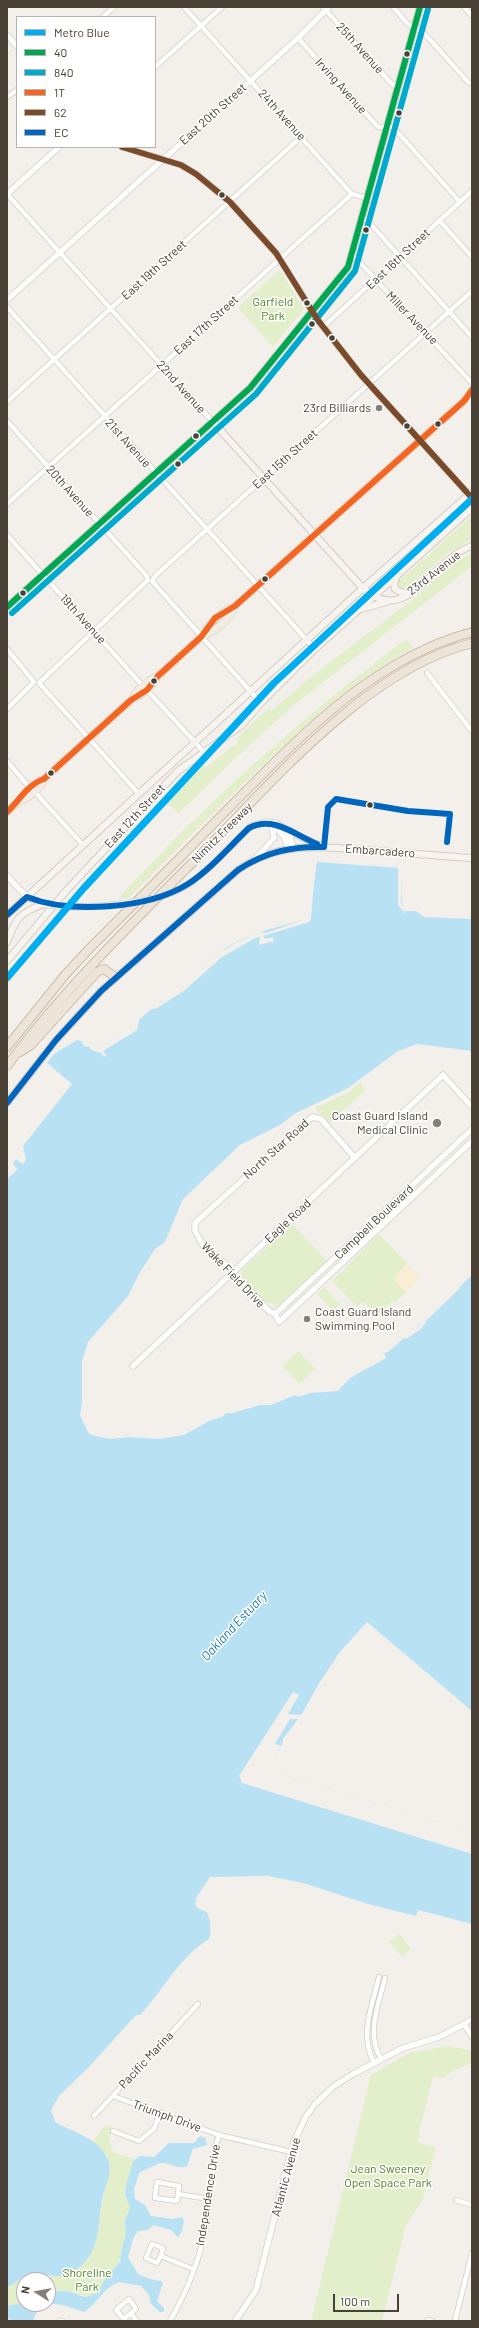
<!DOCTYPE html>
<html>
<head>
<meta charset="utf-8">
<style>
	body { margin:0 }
	#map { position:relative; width:479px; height:2328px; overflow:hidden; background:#f3f0ec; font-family:Barlow,sans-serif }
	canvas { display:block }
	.frame { position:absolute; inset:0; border:8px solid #4a4136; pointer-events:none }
	.legend { position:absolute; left:16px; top:16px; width:140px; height:132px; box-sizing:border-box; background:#fff; border:1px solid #b7b3af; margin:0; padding:5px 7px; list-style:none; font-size:12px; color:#4a4136 }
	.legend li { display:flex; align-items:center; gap:8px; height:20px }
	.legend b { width:20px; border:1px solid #b7b3af }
	.north { position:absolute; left:16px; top:2272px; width:40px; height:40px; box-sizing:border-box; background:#fff; border:1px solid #b7b3af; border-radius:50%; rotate:281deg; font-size:11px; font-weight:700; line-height:16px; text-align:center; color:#4a4136 }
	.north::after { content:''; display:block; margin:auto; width:14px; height:18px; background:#857e76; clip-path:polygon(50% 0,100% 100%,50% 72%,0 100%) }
	.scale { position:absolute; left:333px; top:2294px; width:66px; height:18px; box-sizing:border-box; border:2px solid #4a4136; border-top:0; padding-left:5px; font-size:12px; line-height:14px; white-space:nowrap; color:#4a4136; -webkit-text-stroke:3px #fff; paint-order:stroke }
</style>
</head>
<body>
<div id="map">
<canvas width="479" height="2328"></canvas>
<div class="frame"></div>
<ul class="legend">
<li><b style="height:5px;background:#00aeef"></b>Metro Blue</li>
<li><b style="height:5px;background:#00a651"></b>40</li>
<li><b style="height:5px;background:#00a9ce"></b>840</li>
<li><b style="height:5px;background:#f26522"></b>1T</li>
<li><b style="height:5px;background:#7a4b2a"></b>62</li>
<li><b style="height:5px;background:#0065bd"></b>EC</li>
</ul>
<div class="north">N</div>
<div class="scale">100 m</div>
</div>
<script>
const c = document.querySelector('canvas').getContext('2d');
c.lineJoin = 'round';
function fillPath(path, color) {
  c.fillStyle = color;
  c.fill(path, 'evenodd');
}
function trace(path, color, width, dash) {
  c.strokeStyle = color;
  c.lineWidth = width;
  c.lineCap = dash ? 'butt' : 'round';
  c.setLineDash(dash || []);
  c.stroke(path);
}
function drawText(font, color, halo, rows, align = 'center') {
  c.font = font + ' Barlow,sans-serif';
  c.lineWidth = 3;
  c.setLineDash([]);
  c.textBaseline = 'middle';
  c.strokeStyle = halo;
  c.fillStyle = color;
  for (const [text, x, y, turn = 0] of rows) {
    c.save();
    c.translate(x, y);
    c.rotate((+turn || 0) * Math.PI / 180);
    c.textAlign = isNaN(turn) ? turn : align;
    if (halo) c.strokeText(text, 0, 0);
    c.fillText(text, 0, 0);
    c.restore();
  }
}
fillPath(new Path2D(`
	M280,270L304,309L273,347L238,307Z
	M472,516V540L449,552L411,586L400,589L398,588V582Z
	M472,553V566L294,705L242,752L179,813L165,802L201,763L207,767L238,742L237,738L268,708L271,711L312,676L416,597L454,563Z
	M406,639L413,648C354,679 307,723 259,769C215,811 172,854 129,898L118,899C205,803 303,717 406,639Z
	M360,1082L365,1091L329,1123L315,1108L349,1092Z
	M292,1224L327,1261L278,1306L262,1300L240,1276L241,1271Z
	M379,1234L421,1278L395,1303L393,1301L377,1316L363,1301L357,1307L332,1281Z
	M324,1287L340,1304L333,1311L317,1294Z
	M299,1351L315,1369L299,1384L283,1366Z
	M399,1934L411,1949L402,1957L389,1942Z
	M449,2046L472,2051V2063L452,2071L444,2078L435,2077L432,2080L417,2142L436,2147L422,2201L406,2225L382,2321H311L371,2075L409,2053Z
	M106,2125L111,2127L109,2141L114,2153L135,2159L126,2185L125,2195L130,2207L125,2221L126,2234L122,2247L120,2262L105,2279L98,2293L90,2297L62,2290L48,2296V2280H24V2304H35L7,2306V2287C14,2285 17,2280 24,2277C32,2272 41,2275 50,2277L95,2245L105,2189L107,2156L92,2142Z`), '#e3eeca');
fillPath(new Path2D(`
	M406,1263L421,1278L407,1292C386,1278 395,1277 406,1263Z`), '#f8edd5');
fillPath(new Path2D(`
	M317,860L400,867C405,882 398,896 405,911H416L424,917L472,919V1051L417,1044L398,1051L348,1088L294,1114L280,1125L240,1145L183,1199L165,1242L155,1249L140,1272L128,1296L88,1342L82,1361V1403L80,1415L88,1432L91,1435L110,1439L130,1437L158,1439L184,1435L209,1421L222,1417L226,1413H233L260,1405H271L293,1396H301L310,1393L338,1391L350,1378L386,1358L384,1353L388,1352L427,1318L472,1275V1711L367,1622L339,1653L320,1682L301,1715L283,1739L282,1746C275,1752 275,1759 275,1769L284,1775L472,1832V1924L418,1910L416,1916L368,1904L303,1883L268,1876L210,1877L196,1898L195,1905L199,1909L207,1912C210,1919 212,1932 209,1939C179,1957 163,1991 140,2015H136L87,2069L59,2096L51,2110L55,2122C72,2132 99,2138 107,2158C114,2171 106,2183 103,2196C96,2225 104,2255 70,2273C56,2280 44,2272 31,2274C21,2276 16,2285 7,2287V1179L18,1169L13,1164L16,1159L23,1164L26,1160L23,1146L72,1084L47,1063L54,1054L77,1040L94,1043L100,1049L135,1021C142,1008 155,1007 166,998C185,984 201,967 219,953C244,933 280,927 310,918Z
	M200,2136L205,2138L207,2145L193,2149L187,2166C179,2170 171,2163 162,2163C158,2163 143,2171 139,2173L134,2190L135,2199L145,2205L151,2216L173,2219L182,2217L184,2221L181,2233L178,2237L171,2230L154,2225L148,2230L138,2231L133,2239L128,2257L138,2274L150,2279L161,2281L163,2283L157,2301L164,2308V2312H160L151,2304L149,2295L141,2286L119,2282C104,2287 97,2304 84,2312C66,2307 42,2293 33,2321H14L7,2318V2306L17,2304H48V2296C61,2286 72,2293 85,2297L98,2293L105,2279L120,2262L122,2247L126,2234L125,2221L130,2207L125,2195L126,2185L133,2162L139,2156L154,2157L169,2143H194Z`), '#b9e1f4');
fillPath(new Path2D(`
	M320,860L400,867L402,873L401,902L406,915L398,905V868L318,862L315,865L311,920L309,922L263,936L266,939L273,937L274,941L259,945L260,937L255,938L222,957L185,990L157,1008L150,1010L139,1020L137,1030L103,1051L106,1055L104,1057L101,1053L91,1050L90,1047L84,1046L81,1041L94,1043L100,1049L135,1021L138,1015L153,1004L161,1002L219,953L239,941L259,932L266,933L308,918L311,869L315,861Z
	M458,1285L460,1288L427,1320L421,1329L406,1339L405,1338L404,1335L419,1326Z
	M293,1692L299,1695L288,1714L301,1715L298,1719H290L275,1744L282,1746L277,1751L275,1769L284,1775L472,1832V1854L242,1783L239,1776Z`), '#f3f0ec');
const minor = new Path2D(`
	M184,7L352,194L368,198
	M323,7L391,83L398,87
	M393,7L408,24L423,32L469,83
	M464,7L472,16
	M103,17L114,7
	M298,38L378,127H393L460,202
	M155,67L222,7
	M7,97L17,90
	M7,194L213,422
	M362,218L367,220L472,337
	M439,220L472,257
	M352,254L472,383
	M7,307L315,649
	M323,327L472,191
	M7,402L301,137
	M7,421L146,575L148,580L39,683L139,794
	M7,504L352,194
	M7,535L143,686
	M7,649L34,682L7,709
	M427,673L472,731
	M147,690L203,751
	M261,703L152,581L155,576L472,291
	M7,761L30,788
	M34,791L83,845
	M464,2024L472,2019
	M381,2059C366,2033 378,2006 385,1978
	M374,2063C359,2034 372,2007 379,1977
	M113,2096L219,2135L291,2152
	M94,2116L198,2004
	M113,2131L139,2141L154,2129L160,2112
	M178,2194L177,2201L155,2198L157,2182L179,2186L178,2194L209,2199
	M456,2200L472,2205
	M161,2256L157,2263L146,2258L152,2244L163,2248L161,2256L193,2269
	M129,2299L136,2309L124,2319L116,2310Z
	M131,2314L137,2321
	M428,2320L432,2321
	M60,2321H62
	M170,2321C187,2292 202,2254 207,2220C211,2191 210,2163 219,2135
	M455,2321L472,2253`);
const tertiary = new Path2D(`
	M7,35L17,46
	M122,147L181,165L196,174L230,202L276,253L317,319L361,375L472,498
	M7,194L59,147
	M7,300L298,38L329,7
	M273,825L283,835L289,848
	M288,831L293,847
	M233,844L251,826L266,822L276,823L296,835L322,846
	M256,858L274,838L271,823
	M7,876L27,897L44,904
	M355,1158L321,1119L312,1117L195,1223V1231L204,1247L223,1262L269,1311L275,1314L279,1322L472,1141
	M275,1314L472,1129
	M133,1366L443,1075L472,1107
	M235,2321L256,2290L293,2144L305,2118L315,2104L334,2086L353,2074L403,2048L439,2037L464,2024L472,2036`);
const secondary = new Path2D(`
	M213,422L359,584C405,633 431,559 472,546
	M397,576L394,584L395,589L400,592L411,593
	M7,607L250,388L348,267L420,7
	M361,609L386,602
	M7,915L363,588L472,492
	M7,942C16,918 19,913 44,904
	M7,961L66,891L178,771L242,725L261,703L315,649L472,508
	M7,1103L56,1040L101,991L238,870C280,839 328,847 377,851C409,853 440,856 472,858`);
const primary = new Path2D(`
	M201,637C208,624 221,611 235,606L464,401L472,390
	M131,700C137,689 147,681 158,676L201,637C214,632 230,620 235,606
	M19,801C29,798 40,789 44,779
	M7,812L19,801L26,791L38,781L44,779L131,700C143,695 152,687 158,676`);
const motorway = new Path2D(`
	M7,1047L65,975L90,948C135,903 181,857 226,811C297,740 371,659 472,632
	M20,1052L31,1045L97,972L104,969L115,977
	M7,1066C65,988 134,921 203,852C276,778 368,669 472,643`);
trace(minor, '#d1cec9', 6);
trace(tertiary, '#d1cec9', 7);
trace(secondary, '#d3cdc2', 8);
trace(primary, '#d7cbb7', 8);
trace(motorway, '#cdbba4', 10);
trace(minor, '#fdfdfc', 4.5);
trace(tertiary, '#fdfdfc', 5.5);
trace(secondary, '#f7f4ef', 6);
trace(primary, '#f2ede4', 7);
trace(motorway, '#ede5d9', 8);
const tertiaryBridge = new Path2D(`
	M44,904C77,911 153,904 182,888C202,877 217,859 233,844`);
trace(tertiaryBridge, '#d1cec9', 7, []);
trace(tertiaryBridge, '#fdfdfc', 5.5);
trace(new Path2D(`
	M7,607L250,388L348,267L420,7`), '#00a651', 6);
trace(new Path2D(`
	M12,613L256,394L355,271L428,9`), '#00a9ce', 6);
trace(new Path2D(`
	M7,812C19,801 28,784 44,779L131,700L147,690L158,676L201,637L215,618L235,606L464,401L472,390`), '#f26522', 6);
trace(new Path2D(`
	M122,147L181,165L196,174L230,202L276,253L317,319L361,375L472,498`), '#7a4b2a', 6);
trace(new Path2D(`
	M324,847L328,807L336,799L408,811L450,814L447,842
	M7,915L27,897C70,914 148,909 188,884C211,869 229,847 249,828C273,815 295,835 317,844
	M7,1103L56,1040L101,991L238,870C265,852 292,846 324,847`), '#0065bd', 6);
trace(new Path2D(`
	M7,978L83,889L274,683L472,499`), '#00aeef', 7);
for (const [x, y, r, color] of [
	[407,54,3.5,"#4a4136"],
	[399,113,3.5,"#4a4136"],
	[222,195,3.5,"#4a4136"],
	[366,230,3.5,"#4a4136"],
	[307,303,3.5,"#4a4136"],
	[312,324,3.5,"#4a4136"],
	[332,338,3.5,"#4a4136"],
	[379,408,4,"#857e76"],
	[438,424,3.5,"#4a4136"],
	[407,426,3.5,"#4a4136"],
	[196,436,3.5,"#4a4136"],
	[178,464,3.5,"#4a4136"],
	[265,579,3.5,"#4a4136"],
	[23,593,3.5,"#4a4136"],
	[154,681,3.5,"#4a4136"],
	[51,773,3.5,"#4a4136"],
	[370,805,3.5,"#4a4136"],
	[437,1123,5,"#857e76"],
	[307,1319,4,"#857e76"]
]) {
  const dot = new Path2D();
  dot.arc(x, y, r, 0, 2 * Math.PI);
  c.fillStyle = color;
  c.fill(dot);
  trace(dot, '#fff', 1.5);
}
drawText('12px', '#4a4136', '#fff', [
	["25th Avenue",360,48,48],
	["Irving Avenue",341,86,48],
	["East 20th Street",213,114,-42],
	["24th Avenue",282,115,48],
	["East 16th Street",398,259,-43],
	["East 19th Street",154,270,-42],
	["Miller Avenue",412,318,46],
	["East 17th Street",206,325,-42],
	["22nd Avenue",181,387,48],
	["21st Avenue",128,443,48],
	["East 15th Street",285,459,-42],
	["20th Avenue",70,491,48],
	["23rd Avenue",434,573,-38],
	["19th Avenue",83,619,48],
	["East 12th Street",135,816,-47],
	["Nimitz Freeway",222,833,-45],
	["Embarcadero",380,851,4],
	["North Star Road",276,1149,-42],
	["Eagle Road",288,1221,-43],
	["Campbell Boulevard",374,1222,-43],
	["Wake Field Drive",233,1275,46],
	["Pacific Marina",146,2060,-47],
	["Triumph Drive",167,2116,20],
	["Atlantic Avenue",286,2177,-75],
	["Independence Drive",208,2195,-81]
]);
drawText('12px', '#4f8323', '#fff', [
	["Garfield",273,302],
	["Park",273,316],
	["Jean Sweeney",388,2169],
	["Open Space Park",388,2183],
	["Shoreline",87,2273],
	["Park",87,2287]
]);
drawText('12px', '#4a4136', '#fff', [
	["23rd Billiards",371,408],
	["Coast Guard Island",428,1116],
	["Medical Clinic",428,1130],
	["Coast Guard Island",315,1312,"left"],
	["Swimming Pool",315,1326,"left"]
], 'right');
drawText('italic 13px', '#217aa7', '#fff', [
	["Oakland Estuary",234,1626,-47]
]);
</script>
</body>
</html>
